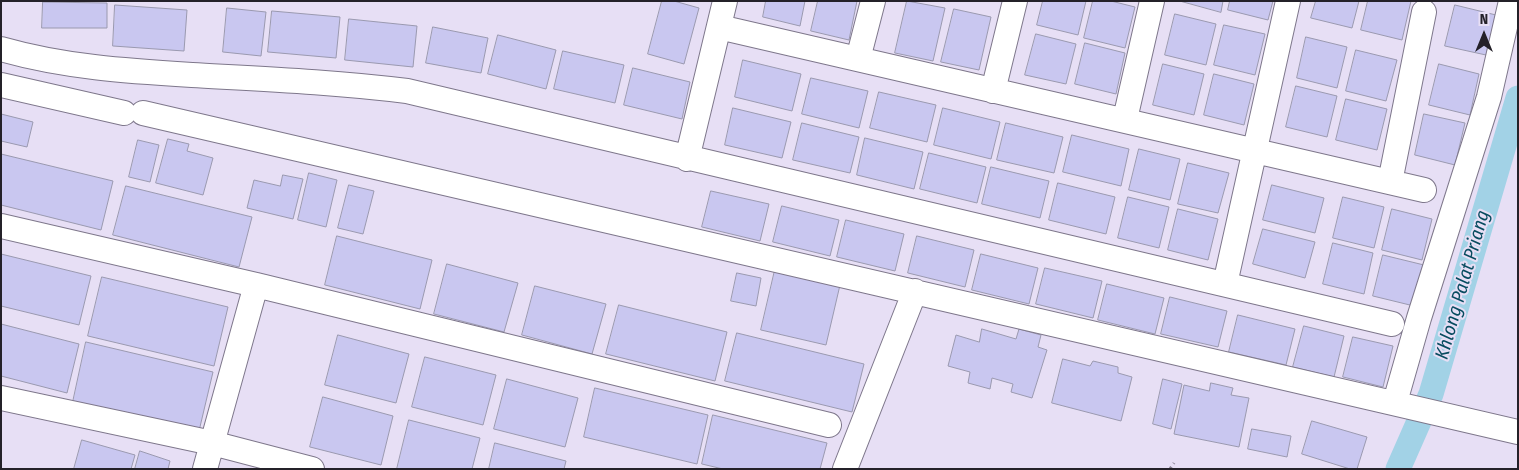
<!DOCTYPE html>
<html>
<head>
<meta charset="utf-8">
<style>
	body { margin:0 }
	#map { position:relative; width:1519px; height:470px; overflow:hidden; background:#e7dff5; font-family:"Fira Sans Condensed",sans-serif }
	canvas { display:block }
	.frame { position:absolute; inset:0; border:2px solid #242129; pointer-events:none }
	.north { position:absolute; left:1459px; top:10px; width:50px; height:50px; -webkit-text-stroke:4px #e7dff5; paint-order:stroke; rotate:0deg; font-size:14px; font-weight:700; line-height:20px; text-align:center; color:#242129 }
	.north::after { content:''; display:block; margin:auto; width:18px; height:22px; background:#242129; clip-path:polygon(50% 0,100% 100%,50% 72%,0 100%) }
</style>
</head>
<body>
<div id="map">
<canvas width="1519" height="470"></canvas>
<div class="frame"></div>
<div class="north">N</div>
</div>
<script>
const c = document.querySelector('canvas').getContext('2d');
c.lineJoin = 'round';
function trace(path, color, width, dash) {
  c.strokeStyle = color;
  c.lineWidth = width;
  c.lineCap = dash ? 'butt' : 'round';
  c.setLineDash(dash || []);
  c.stroke(path);
}
function fillPath(path, color) {
  c.fillStyle = color;
  c.fill(path, 'evenodd');
}
function drawText(font, color, halo, rows, align = 'center') {
  c.font = font + ' "Fira Sans Condensed",sans-serif';
  c.lineWidth = 4;
  c.setLineDash([]);
  c.textBaseline = 'middle';
  c.strokeStyle = halo;
  c.fillStyle = color;
  for (const [text, x, y, turn = 0] of rows) {
    c.save();
    c.translate(x, y);
    c.rotate((+turn || 0) * Math.PI / 180);
    c.textAlign = isNaN(turn) ? turn : align;
    if (halo) c.strokeText(text, 0, 0);
    c.fillText(text, 0, 0);
    c.restore();
  }
}
trace(new Path2D(`
	M1398,469L1431,394L1518,98`), '#a2d2e6', 25);
const building = new Path2D(`
	M662,1H674L699,8L684,64L648,54Z
	M766,1H805L800,26L763,17Z
	M818,1H857L849,40L811,31Z
	M907,1L945,8L933,61L895,53Z
	M1043,1H1086L1078,35L1037,25Z
	M1093,1H1111L1135,7L1125,48L1084,38Z
	M1180,1H1223L1221,12Z
	M1230,1H1273L1268,20L1228,10Z
	M1316,1H1359L1352,28L1311,18Z
	M1368,1H1411L1402,40L1361,30Z
	M43,2L107,3V28H42Z
	M115,5L187,10L184,51L113,46Z
	M1455,5L1496,15L1486,55L1445,46Z
	M227,8L266,12L261,56L223,52Z
	M954,9L991,17L979,70L941,62Z
	M272,11L340,17L336,58L268,52Z
	M1175,14L1216,24L1206,65L1165,55Z
	M349,19L417,26L413,67L345,60Z
	M1224,25L1265,34L1255,75L1214,65Z
	M433,27L488,38L481,73L426,63Z
	M1036,34L1076,44L1066,84L1025,75Z
	M498,35L556,50L546,89L488,74Z
	M1306,37L1347,47L1337,88L1297,78Z
	M1085,43L1125,53L1116,94L1075,84Z
	M1356,50L1397,60L1386,101L1346,91Z
	M563,51L624,65L615,103L554,89Z
	M743,60L801,74L792,111L735,97Z
	M1163,64L1204,74L1194,115L1153,105Z
	M1439,64L1479,74L1470,115L1429,105Z
	M633,68L690,82L682,119L624,105Z
	M1214,74L1254,84L1244,125L1204,115Z
	M811,78L868,91L859,128L802,114Z
	M1296,86L1337,96L1327,137L1286,127Z
	M879,92L936,105L927,142L870,128Z
	M1346,99L1387,109L1377,150L1336,140Z
	M733,108L791,122L782,158L725,145Z
	M943,108L1000,122L991,159L934,145Z
	M1,114L33,122L27,147L1,141Z
	M1424,114L1465,123L1455,165L1415,155Z
	M802,123L859,137L850,173L793,160Z
	M1006,123L1063,137L1054,173L997,160Z
	M1072,135L1129,149L1121,186L1063,172Z
	M865,138L923,152L914,189L857,175Z
	M168,139L189,144L187,151L213,158L203,195L156,183Z
	M138,140L159,145L150,182L129,177Z
	M1139,149L1180,159L1170,200L1129,190Z
	M929,153L986,167L977,203L920,189Z
	M1,154L113,181L101,230L1,205Z
	M1188,163L1229,173L1218,213L1178,204Z
	M991,167L1049,181L1040,218L982,204Z
	M309,173L337,180L326,227L298,220Z
	M283,175L303,179L293,219L247,208L254,180L280,186Z
	M1058,183L1115,197L1106,234L1049,220Z
	M349,185L374,191L363,234L338,228Z
	M1272,185L1324,198L1315,233L1263,220Z
	M126,186L252,217L239,267L113,235Z
	M711,191L769,204L760,241L702,227Z
	M1128,197L1169,207L1159,248L1118,238Z
	M1343,197L1384,207L1374,248L1333,238Z
	M782,206L839,220L830,256L773,242Z
	M1178,209L1218,219L1208,260L1168,250Z
	M1392,209L1432,219L1422,260L1382,250Z
	M846,220L904,234L895,271L837,257Z
	M1263,229L1315,242L1305,278L1253,264Z
	M337,236L432,260L420,309L325,285Z
	M917,236L974,250L965,287L908,273Z
	M1333,243L1373,253L1364,294L1323,284Z
	M1,254L91,276L79,325L1,306Z
	M981,254L1038,268L1029,304L972,290Z
	M1383,255L1424,265L1414,306L1373,296Z
	M447,264L518,283L504,332L434,314Z
	M1045,268L1102,281L1093,318L1036,304Z
	M775,270L840,285L826,345L761,330Z
	M737,273L761,278L756,306L731,301Z
	M102,277L228,307L214,366L88,336Z
	M1107,284L1164,298L1155,334L1098,320Z
	M535,286L606,304L592,354L522,335Z
	M1170,297L1227,311L1218,347L1161,334Z
	M619,305L727,332L715,381L606,354Z
	M1238,315L1295,329L1286,365L1229,352Z
	M1,324L79,344L67,393L1,376Z
	M1304,326L1344,336L1334,377L1293,367Z
	M982,329L1016,339L1019,329L1041,335L1038,347L1047,350L1032,398L1011,392L1013,384L992,378L990,389L968,383L970,372L948,366L956,335L979,342Z
	M737,333L864,364L852,412L725,381Z
	M338,335L409,354L396,403L325,385Z
	M1353,337L1393,346L1383,387L1343,377Z
	M86,342L213,372L199,431L73,402Z
	M425,357L496,375L483,425L412,407Z
	M1063,359L1090,366L1093,361L1118,367V373L1132,377L1121,421L1052,403Z
	M507,379L578,398L565,447L494,429Z
	M1163,379L1182,384L1171,429L1153,424Z
	M1211,383L1233,388L1231,395L1249,398L1239,447L1174,434L1184,385L1209,391Z
	M595,388L708,415L697,464L584,437Z
	M323,397L393,416L381,465L310,447Z
	M713,415L827,443L820,469H723L702,464Z
	M409,420L480,438L472,469H397Z
	M1312,421L1367,437L1357,469H1350L1302,454Z
	M1252,429L1291,436L1287,457L1248,449Z
	M82,440L135,455L131,469H74Z
	M495,443L566,461L564,469H489Z
	M140,451L170,461L168,469H135Z`);
fillPath(building, '#c9c7f0');
trace(building, '#9a99af', 1);
const minor = new Path2D(`
	M719,27L1424,190
	M1,49C64,67 127,71 192,75C264,79 336,82 407,91L1392,324
	M858,59L873,1
	M1,85L124,113
	M993,91L1015,1
	M143,113L1518,432
	M1125,119L1152,1
	M687,159L725,1
	M1390,182L1424,12
	M1,226L256,285L205,469
	M1225,284L1288,1
	M256,285L829,425
	M1,398L212,443L312,469
	M1395,402L1419,318L1489,97L1511,1
	M845,469L915,291`);
trace(minor, '#7e778b', 26);
trace(new Path2D(`
	M1170,469L1174,463`), '#837d8c', 3, [2.5, 4]);
trace(minor, '#fff', 24);
drawText('italic 19px', '#084c60', '#e7dff5', [
	["Khlong Palat Priang",1463,285,-74]
]);
</script>
</body>
</html>
